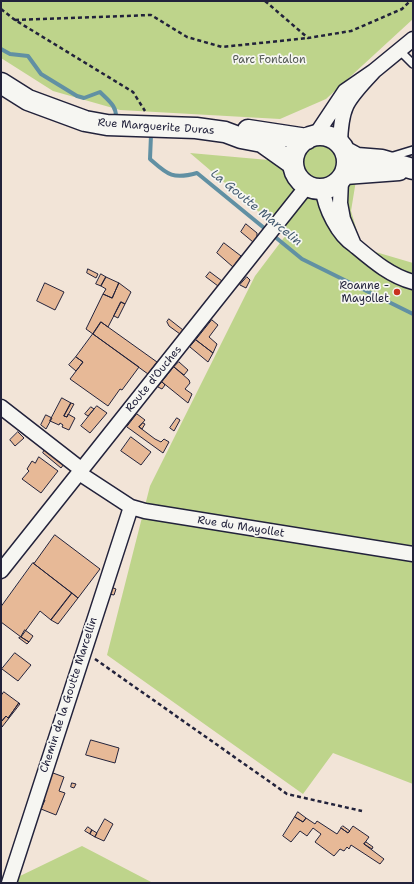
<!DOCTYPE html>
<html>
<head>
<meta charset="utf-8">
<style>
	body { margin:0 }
	#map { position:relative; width:414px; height:884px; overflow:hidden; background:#f2e4d7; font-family:"Shantell Sans",sans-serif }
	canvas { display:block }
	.frame { position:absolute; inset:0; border:2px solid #22223b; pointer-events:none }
</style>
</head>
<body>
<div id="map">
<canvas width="414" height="884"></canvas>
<div class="frame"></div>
</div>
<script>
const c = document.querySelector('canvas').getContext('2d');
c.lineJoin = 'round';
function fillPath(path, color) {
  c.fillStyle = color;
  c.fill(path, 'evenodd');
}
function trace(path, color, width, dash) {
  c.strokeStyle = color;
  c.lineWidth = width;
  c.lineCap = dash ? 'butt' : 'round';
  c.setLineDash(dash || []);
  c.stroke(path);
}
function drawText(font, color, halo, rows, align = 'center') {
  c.font = font + ' "Shantell Sans",sans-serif';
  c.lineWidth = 3.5;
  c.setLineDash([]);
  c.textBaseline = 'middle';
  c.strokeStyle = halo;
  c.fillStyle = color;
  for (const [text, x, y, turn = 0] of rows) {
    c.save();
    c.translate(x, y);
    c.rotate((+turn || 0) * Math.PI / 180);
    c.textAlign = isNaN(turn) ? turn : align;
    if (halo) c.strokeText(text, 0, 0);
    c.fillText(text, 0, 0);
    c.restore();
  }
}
fillPath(new Path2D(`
	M1,1H413V19L326,99L280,119L120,110L53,91L1,58Z
	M317,144C331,144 339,152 338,166L358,168L351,211L362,248L413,263V784L333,753L303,794L107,655L150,486L255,276L286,235L190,153L302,163L307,150Z
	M82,846L153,883H17L20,876Z`), '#bed48b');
trace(new Path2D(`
	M1,49L10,54L28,56L41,74L77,96L84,98L100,92C109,101 117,106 116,119
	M149,134L151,135L150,159C167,174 172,180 197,173L302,259L413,314`), '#6190a3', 4);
const building = new Path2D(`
	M246,224L257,233V237L253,242L241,232Z
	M224,243L241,256L233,267L217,253Z
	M88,269L98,274L96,278L87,273Z
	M210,272L222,281L218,286L206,277Z
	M101,274L106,277L101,286L96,284Z
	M106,277L119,283L112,298L103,294L106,289L101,286Z
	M247,277L250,280L246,288L240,285Z
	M45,283L64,292L55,310L37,301Z
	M119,283L131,292L125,304L121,302L108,327L101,322L93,334L86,329L103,294L112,298Z
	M121,302L125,304L118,318L114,316Z
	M169,319L183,330L180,334L169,326L167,322Z
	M212,320L218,325L209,337L217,344L213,353L196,340Z
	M101,322L157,362L148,374L93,334Z
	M93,334L139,367L122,390L120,389L108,406L70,379L83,362L76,357Z
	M196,340L213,353L208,362L190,347Z
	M76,357L83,362L76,371L69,365Z
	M179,362L188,370L184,375L174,367Z
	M174,367L189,380L190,383L185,389L192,394L188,403L162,382Z
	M162,382L165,385L162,389L158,387Z
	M62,398L71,403L64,416L67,417L68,414L75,418L69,430L62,427L63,425L60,423L59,425L50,421Z
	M71,403L74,404L67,417L64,416Z
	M97,406L107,413L90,433L81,426Z
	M91,407L94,409L88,416L85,414Z
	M137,414L145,420L139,427L155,439L161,442L164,439L169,442L163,453L127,427Z
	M46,415L52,418L46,429L41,425Z
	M177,418L180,420L174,431L170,428Z
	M143,423L145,424L142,429L139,427Z
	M18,432L24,438L15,446L10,440Z
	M131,437L151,452L141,465L121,451Z
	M45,449L64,464L61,468L43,453Z
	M39,457L58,471L41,493L22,479L29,471L27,469L32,461L35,463Z
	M55,535L100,569L78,598L33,563H34Z
	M33,563L72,593L51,620L40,611L21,637L1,622V607Z
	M111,587L116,589L114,595L109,594Z
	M72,593L78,598L58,624L51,620Z
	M25,630L33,636L29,642L21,637Z
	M21,637L29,642L27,644L19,638Z
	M15,653L31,665L18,681L2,669Z
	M4,692L19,703L8,718L6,716L1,722V696Z
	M19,703L20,704L2,727L1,722L6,716L8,718Z
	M91,740L119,748L115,763L86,755Z
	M53,773L64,777L59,791L65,793L56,815L41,809L45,800L43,799Z
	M72,783L76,784L74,788L71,787Z
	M298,812L306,818L303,822L295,817Z
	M295,817L303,822L306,818L315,824L317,821L337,834L341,828L348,833L353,826L369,837L364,844L384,859L380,864L351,845L349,849L347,847L344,851L340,849L334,856L315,842L321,834L313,828L307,836L300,831L291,842L283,836Z
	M105,819L113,824L104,841L95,837Z
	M343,826L350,831L348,833L341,828Z
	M88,827L92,830L90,834L85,831Z
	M92,830L97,833L95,837L90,834Z
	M366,842L373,847L372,849L364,844Z`);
fillPath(building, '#e7b997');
trace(building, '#22223b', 1);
const lane = new Path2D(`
	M400,51L413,64
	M390,157L413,150`);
const street = new Path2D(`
	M374,71L413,39
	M315,136L345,91L374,71C348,100 341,103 340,144
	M323,190C325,208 338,235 354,245L343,219L340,203L341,180
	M354,245C372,260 390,276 413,282
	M1,407L82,470
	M79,473L131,507L145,511L413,554
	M1,571L307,186
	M9,883L131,507`);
const secondary = new Path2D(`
	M1,83L28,100L85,121L107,125L196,128L225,132L241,138L262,142L293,164
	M248,130L307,139
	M293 162a27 27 0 1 1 54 0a27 27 0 1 1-54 0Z
	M346,152L357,158L382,160L413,169
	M345,174L399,170`);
trace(lane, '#22223b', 10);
trace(street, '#22223b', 17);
trace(secondary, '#22223b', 23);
trace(new Path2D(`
	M265,1L308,38L351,31L402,9L410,1
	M1,9L15,20L133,92L145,111
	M15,20L151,15L187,37L222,47L308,38
	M95,659L287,794L362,811`), '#22223b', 2.5, [4, 3]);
trace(lane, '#f6f6f2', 7);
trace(street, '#f6f6f2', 14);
trace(secondary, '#f6f6f2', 20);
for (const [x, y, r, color] of [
	[397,292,4,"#c8321e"]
]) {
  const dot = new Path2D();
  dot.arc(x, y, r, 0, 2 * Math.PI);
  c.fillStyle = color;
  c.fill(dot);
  trace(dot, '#f6f6f2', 1.5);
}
drawText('11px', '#515753', '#f6f6f2', [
	["Parc Fontalon",269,60]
]);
drawText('11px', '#22223b', '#f6f6f2', [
	["Rue Marguerite Duras",156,127,4],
	["Route d'Ouches",154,379,-51],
	["Rue du Mayollet",241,527,9],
	["Chemin de la Goutte Marcellin",69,695,-72]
]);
drawText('11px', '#22223b', '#f6f6f2', [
	["Roanne -",389,286],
	["Mayollet",389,299]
], 'right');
drawText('italic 12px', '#42596f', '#f6f6f2', [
	["La Goutte Marcelin",256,208,39]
]);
</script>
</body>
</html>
